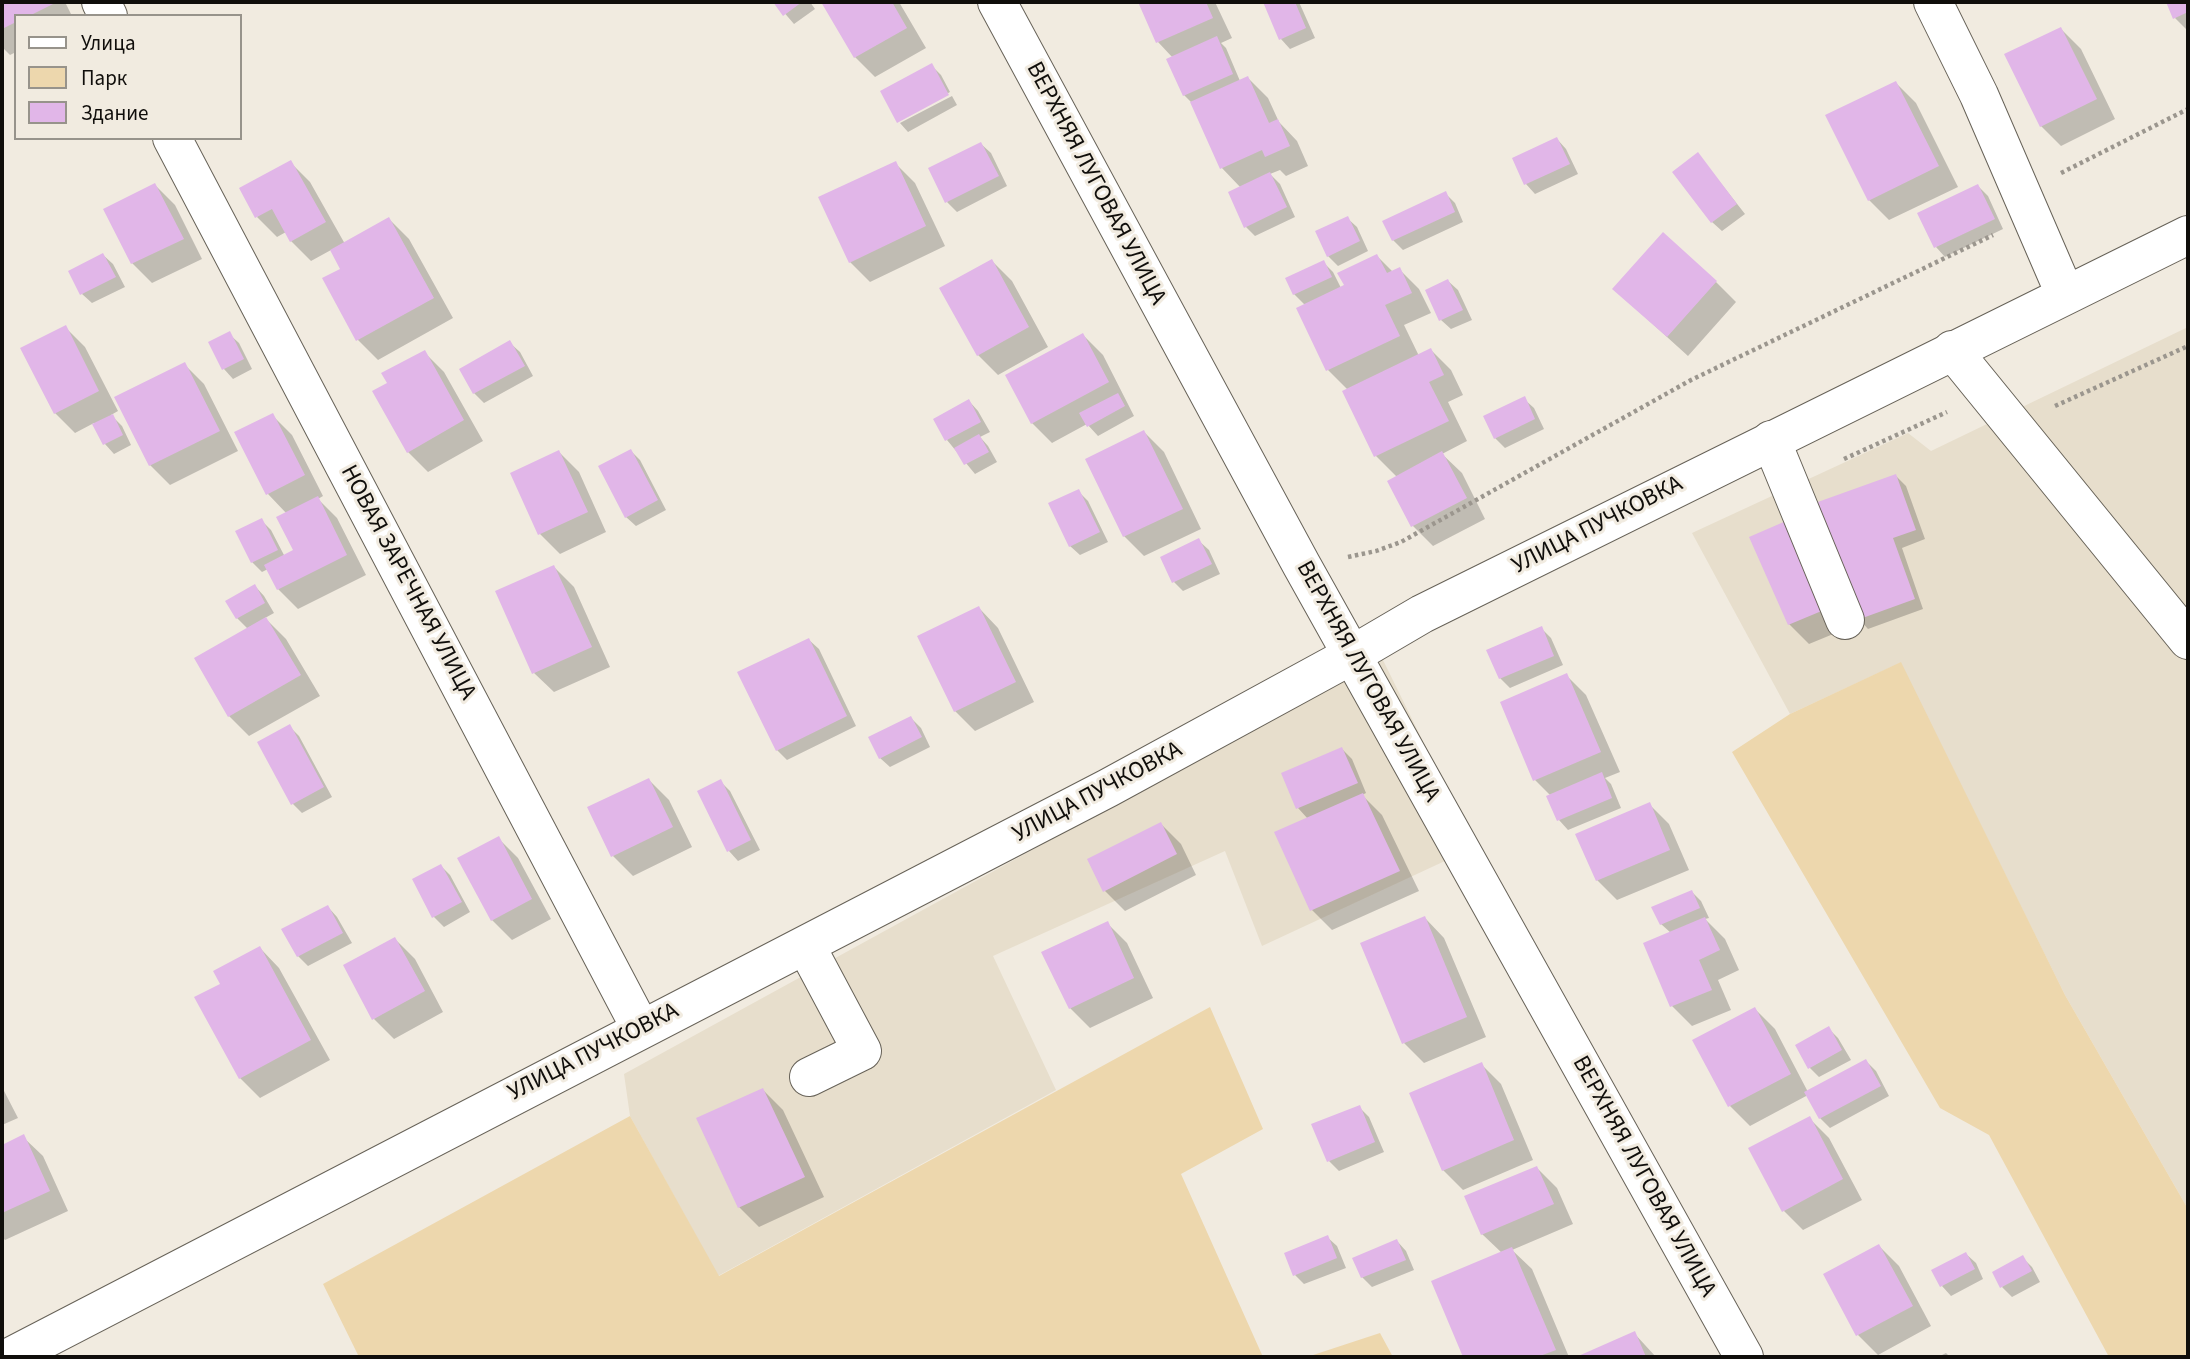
<!DOCTYPE html>
<html>
<head>
<meta charset="utf-8">
<style>
	body { margin:0 }
	#map { position:relative; width:2190px; height:1359px; overflow:hidden; background:#f1ebe0; font-family:"Source Sans 3",sans-serif }
	canvas { display:block }
	.frame { position:absolute; inset:0; border:4px solid #100e0b; pointer-events:none }
	.legend { position:absolute; left:14px; top:14px; width:228px; height:126px; box-sizing:border-box; background:#f1ebe0; border:2px solid #97938b; margin:0; padding:9px 12px; list-style:none; font-size:21px; color:#100e0b }
	.legend li { display:flex; align-items:center; gap:14px; height:35px }
	.legend b { width:35px; border:2px solid #97938b }
</style>
</head>
<body>
<div id="map">
<canvas width="2190" height="1359"></canvas>
<div class="frame"></div>
<ul class="legend">
<li><b style="height:9px;background:#fff"></b>Улица</li>
<li><b style="height:19px;background:#edd7ad"></b>Парк</li>
<li><b style="height:19px;background:#e1b6e8"></b>Здание</li>
</ul>
</div>
<script>
const c = document.querySelector('canvas').getContext('2d');
c.lineJoin = 'round';
function fillPath(path, color) {
  c.fillStyle = color;
  c.fill(path, 'evenodd');
}
function trace(path, color, width, dash) {
  c.strokeStyle = color;
  c.lineWidth = width;
  c.lineCap = dash ? 'butt' : 'round';
  c.setLineDash(dash || []);
  c.stroke(path);
}
function drawText(font, color, halo, rows, align = 'center') {
  c.font = font + ' "Source Sans 3",sans-serif';
  c.lineWidth = 6;
  c.setLineDash([]);
  c.textBaseline = 'middle';
  c.strokeStyle = halo;
  c.fillStyle = color;
  for (const [text, x, y, turn = 0] of rows) {
    c.save();
    c.translate(x, y);
    c.rotate((+turn || 0) * Math.PI / 180);
    c.textAlign = isNaN(turn) ? turn : align;
    if (halo) c.strokeText(text, 0, 0);
    c.fillText(text, 0, 0);
    c.restore();
  }
}
fillPath(new Path2D(`
	M2188,327V1209L2065,995L1900,663L1790,714L1692,533L1908,433L1931,451Z
	M1382,658L1475,847L1262,946L1225,851L993,956L1056,1090L718,1276L630,1116L624,1074Z`), '#e7decc');
fillPath(new Path2D(`
	M1901,662L2065,995L2188,1209V1357H2109L1989,1135L1940,1108L1732,752L1790,714Z
	M1210,1007L1263,1129L1181,1174L1263,1357H359L323,1284L630,1116L719,1276Z
	M1380,1333L1393,1357H1307Z`), '#edd7ad');
fillPath(new Path2D(`
	M2,2H65L72,16H16V52L10,55L2,47Z
	M775,2H810L815,9L794,24Z
	M823,2H899L926,48L875,77L855,57Z
	M1140,2H1215L1232,38L1221,43L1226,48L1240,81L1248,78L1268,98L1279,122L1297,141L1308,166L1286,176L1280,170L1270,174L1280,184L1295,217L1255,236L1246,227L1241,188L1221,167L1193,104L1184,95L1173,58L1158,42Z
	M1264,2H1299L1315,38L1290,49L1281,39Z
	M2168,2H2188V31L2175,18Z
	M2061,29L2081,49L2115,119L2061,146L2041,126Z
	M931,65L941,75L950,92L899,120V122L882,92Z
	M1896,83L1916,103L1958,187L1889,220L1869,200Z
	M952,96L957,105L908,132L900,123Z
	M1557,139L1566,149L1578,174L1535,194L1526,184L1514,159Z
	M981,144L991,153L1007,186L957,212L947,202Z
	M1698,154L1745,214L1722,231L1712,222Z
	M290,162L310,182L345,244L389,219L409,239L453,318L378,360L358,340L342,270L331,250L311,261L291,241L286,232L277,237L257,217Z
	M895,163L915,183L945,246L870,282L850,262Z
	M155,185L175,205L202,259L152,283L132,263L106,209Z
	M1978,186L1988,196L2003,229L1945,257L1936,247Z
	M1445,193L1455,203L1463,222L1403,250L1393,240Z
	M1347,218L1357,227L1368,251L1338,266L1328,256Z
	M103,255L113,264L125,287L92,303L82,294Z
	M1377,256L1393,272L1399,269L1419,289L1431,313L1404,325L1419,356L1431,350L1451,370L1463,395L1448,402L1467,441L1442,454L1462,473L1485,519L1433,546L1413,526L1389,481L1397,477L1376,456L1344,392L1348,390L1328,370L1305,305L1294,294L1287,279L1323,262L1333,272L1341,288Z
	M992,261L1012,281L1048,347L998,375L978,355Z
	M1448,281L1458,290L1472,320L1451,329L1441,320Z
	M1716,282L1736,302L1688,356L1614,289Z
	M65,327L85,347L118,411L111,415L122,426L131,445L114,454L105,444L94,423L75,433L55,413Z
	M229,334L239,343L252,369L233,379L224,369L210,343Z
	M1083,335L1103,355L1134,416L1098,436L1087,424L1052,443L1032,423Z
	M510,343L520,352L533,376L484,403L474,393L461,370Z
	M424,352L444,372L483,441L428,472L408,452L389,384Z
	M184,364L204,384L238,451L170,485L150,465Z
	M1524,399L1534,408L1544,429L1505,448L1495,438Z
	M969,401L978,411L990,432L980,437L988,446L997,462L975,474L947,440Z
	M272,415L292,435L323,496L318,499L337,518L366,575L298,609L278,589L268,569L262,572L252,562L238,532L261,520L271,530L285,557L295,551L287,514L268,494L237,433Z
	M1144,432L1164,452L1201,529L1144,556L1124,536Z
	M631,451L640,460L666,510L636,526L626,517Z
	M559,452L579,472L606,532L560,554L540,534Z
	M1896,476L1906,486L1925,539L1902,548L1923,609L1868,629L1859,619Z
	M1078,491L1088,501L1108,542L1080,555L1070,546Z
	M1752,537L1843,630L1809,644L1789,624Z
	M1199,541L1209,550L1220,574L1183,591L1174,582Z
	M554,567L574,587L610,667L554,692L534,673Z
	M255,586L264,596L274,613L265,618L286,639L320,696L249,736L229,716L248,629L237,618Z
	M979,608L998,628L1034,702L975,731L955,711Z
	M1541,628L1551,638L1563,665L1510,688L1500,678Z
	M809,640L819,649L856,726L787,760L777,750Z
	M1566,675L1586,695L1620,772L1605,778L1611,784L1621,808L1568,830L1559,820L1551,796L1535,780Z
	M911,718L921,728L930,747L890,767L880,758Z
	M289,726L299,736L332,797L302,813L293,804Z
	M1342,749L1352,759L1366,793L1362,795L1382,815L1419,891L1332,930L1312,910L1276,833L1308,819L1298,808Z
	M649,780L669,800L692,847L633,876L613,856Z
	M720,781L730,791L760,850L738,861L729,851L700,791Z
	M1649,804L1669,824L1689,870L1617,900L1597,880Z
	M1161,824L1181,844L1196,875L1125,911L1105,891L1090,860Z
	M498,838L518,858L551,919L512,940L492,920Z
	M441,866L450,875L470,912L444,927L434,917L414,880Z
	M1692,892L1701,901L1709,918L1705,919L1725,939L1739,970L1718,980L1731,1010L1692,1026L1672,1006L1645,944L1671,933L1661,924Z
	M328,907L337,917L352,943L308,966L298,956Z
	M1425,918L1444,938L1486,1037L1424,1063L1404,1043L1362,944Z
	M1107,923L1127,943L1153,998L1090,1028L1070,1008Z
	M395,939L415,959L443,1012L394,1039L374,1019Z
	M260,948L279,968L330,1060L260,1098L240,1078Z
	M1755,1009L1775,1029L1808,1092L1866,1061L1876,1071L1889,1096L1830,1128L1820,1118L1808,1095L1750,1126L1730,1106Z
	M1829,1029L1838,1038L1851,1060L1819,1077L1809,1067Z
	M1481,1064L1501,1084L1533,1160L1463,1190L1443,1170Z
	M2,1087L18,1118L2,1125Z
	M763,1090L783,1110L824,1197L759,1227L739,1207Z
	M1359,1107L1369,1117L1384,1152L1339,1171L1329,1161Z
	M1809,1118L1829,1138L1862,1200L1803,1230L1784,1211Z
	M23,1137L43,1156L68,1211L5,1240L2,1237V1147Z
	M1537,1168L1557,1188L1573,1224L1512,1250L1532,1269L1569,1357H1465L1433,1282L1502,1253L1482,1234Z
	M1327,1237L1337,1246L1346,1268L1304,1284L1295,1275Z
	M1397,1241L1406,1251L1414,1270L1372,1287L1362,1277L1354,1259Z
	M1879,1246L1899,1266L1931,1326L1878,1355L1858,1335Z
	M1966,1254L1976,1263L1983,1279L1951,1296L1942,1286Z
	M2022,1257L2032,1267L2040,1282L2012,1297L2002,1287Z
	M1634,1333L1656,1357H1581Z
	M1946,1353L1950,1357H1938Z`), '#0003');
fillPath(new Path2D(`
	M2,2H57L29,16H16V22L2,29Z
	M773,2H802L783,16Z
	M821,2H892L907,28L854,58Z
	M1138,2H1206L1213,18L1156,43Z
	M1263,2H1295L1306,28L1279,40Z
	M2166,2H2188V12L2173,19Z
	M2061,27L2097,99L2040,127L2004,54Z
	M1217,36L1233,74L1183,96L1166,59Z
	M932,63L949,95L897,123L880,91Z
	M1248,76L1269,123L1278,119L1290,146L1265,157L1262,150L1220,169L1190,102Z
	M1896,81L1939,166L1868,201L1825,115Z
	M1557,137L1570,164L1524,185L1512,158Z
	M981,142L999,176L945,203L928,168Z
	M1698,152L1737,204L1711,223L1672,172Z
	M291,160L326,222L290,242L272,209L255,218L239,188Z
	M896,161L926,226L849,263L818,197Z
	M1270,172L1287,207L1244,228L1228,192Z
	M155,183L184,239L131,264L103,209Z
	M1978,184L1995,219L1934,248L1917,213Z
	M1446,191L1455,212L1392,241L1382,221Z
	M1348,216L1360,241L1327,257L1315,231Z
	M389,217L434,298L356,341L322,278L340,269L330,250Z
	M1663,232L1717,281L1667,337L1612,289Z
	M103,253L116,277L80,295L68,271Z
	M1377,254L1387,273L1400,267L1412,293L1385,305L1400,336L1326,371L1296,308L1344,285L1337,273Z
	M992,259L1029,327L977,356L939,288Z
	M1324,260L1332,277L1293,295L1285,278Z
	M1448,279L1463,310L1439,321L1425,290Z
	M66,325L99,391L54,414L20,348Z
	M230,331L244,359L222,370L208,342Z
	M1083,333L1109,382L1031,424L1005,375Z
	M510,340L525,366L473,394L459,369Z
	M1431,348L1444,375L1429,382L1449,421L1374,457L1342,391Z
	M425,350L464,420L407,453L372,391L387,383L381,373Z
	M185,362L220,431L149,466L114,397Z
	M1118,393L1125,406L1087,427L1079,413Z
	M1525,396L1535,419L1494,439L1483,416Z
	M969,399L981,422L945,441L933,419Z
	M273,413L305,475L266,495L234,432Z
	M113,414L123,435L103,445L92,424Z
	M1144,430L1183,509L1123,537L1085,459Z
	M979,434L989,452L964,465L954,448Z
	M631,449L658,500L625,518L598,466Z
	M559,450L588,512L538,535L510,473Z
	M1442,451L1467,498L1411,527L1387,481Z
	M1896,474L1916,530L1893,538L1915,599L1857,620L1815,503Z
	M1079,489L1100,532L1069,547L1048,503Z
	M318,496L347,555L277,590L264,565L293,550L276,517Z
	M262,518L278,550L251,563L235,531Z
	M1786,521L1824,610L1788,625L1749,537Z
	M1199,538L1212,564L1172,583L1160,557Z
	M554,565L592,647L532,674L495,591Z
	M255,584L265,603L236,619L225,601Z
	M979,606L1016,682L954,712L917,636Z
	M266,617L301,675L228,717L194,658Z
	M1542,626L1554,656L1499,679L1486,650Z
	M809,638L847,716L776,751L737,672Z
	M1567,673L1601,752L1533,781L1500,702Z
	M911,716L922,737L879,759L868,737Z
	M290,724L324,787L291,805L257,742Z
	M1342,747L1358,783L1296,809L1281,773Z
	M1602,772L1612,798L1557,821L1546,796Z
	M649,778L673,827L611,857L587,807Z
	M721,779L751,840L727,852L697,791Z
	M1363,793L1400,871L1310,911L1274,832Z
	M1650,802L1670,850L1596,881L1575,834Z
	M1161,822L1177,854L1103,892L1087,859Z
	M499,836L532,899L491,921L457,858Z
	M441,864L462,902L432,918L412,879Z
	M1692,890L1700,908L1660,925L1651,907Z
	M328,905L343,933L297,957L281,929Z
	M1425,916L1467,1017L1402,1044L1360,943Z
	M1705,917L1720,950L1699,960L1712,990L1670,1007L1643,943Z
	M1108,921L1134,978L1069,1009L1041,952Z
	M395,937L425,991L372,1020L343,965Z
	M260,946L311,1040L239,1079L194,997L220,984L213,971Z
	M1755,1007L1791,1074L1728,1107L1692,1040Z
	M1829,1026L1842,1050L1808,1069L1795,1045Z
	M1866,1059L1881,1086L1819,1119L1804,1092Z
	M1482,1062L1514,1140L1442,1171L1409,1093Z
	M763,1088L805,1177L738,1208L696,1118Z
	M1360,1105L1375,1142L1327,1162L1311,1124Z
	M1810,1116L1843,1179L1782,1212L1748,1148Z
	M24,1134L50,1191L2,1213V1145Z
	M1537,1166L1554,1204L1481,1235L1464,1196Z
	M1328,1235L1337,1258L1293,1276L1284,1253Z
	M1397,1239L1406,1260L1361,1278L1352,1258Z
	M1879,1244L1913,1306L1856,1336L1823,1274Z
	M1512,1247L1556,1350L1537,1357H1463L1431,1281Z
	M1966,1252L1975,1269L1940,1287L1931,1270Z
	M2023,1255L2032,1271L2000,1288L1992,1272Z
	M1635,1331L1646,1357H1576Z`), '#e1b6e8');
const minor = new Path2D(`
	M101,2L108,16
	M997,2L1301,564L1744,1357
	M1933,2L1979,95L2065,294
	M172,138L641,1029
	M1952,350L2188,640
	M1771,440L1845,620
	M806,946L862,1051L809,1077`);
const major = new Path2D(`
	M10,1357L1108,788L1352,655L1422,614L2188,235`);
trace(minor, '#676258', 40);
trace(major, '#676258', 40);
trace(new Path2D(`
	M2061,173L2188,109
	M2055,406L2188,346
	M1844,459L1947,412
	M1348,557L1376,551L1401,542L1691,380L1993,235`), '#9b968e', 4.5, [3.5, 3.5]);
trace(minor, '#fff', 38);
trace(major, '#fff', 38);
drawText('24px', '#100e0b', '#f1ebe0', [
	["ВЕРХНЯЯ ЛУГОВАЯ УЛИЦА",1095,184,62],
	["УЛИЦА ПУЧКОВКА",1598,526,-27],
	["НОВАЯ ЗАРЕЧНАЯ УЛИЦА",407,583,62],
	["ВЕРХНЯЯ ЛУГОВАЯ УЛИЦА",1367,682,61],
	["УЛИЦА ПУЧКОВКА",1098,793,-28],
	["УЛИЦА ПУЧКОВКА",594,1053,-27],
	["ВЕРХНЯЯ ЛУГОВАЯ УЛИЦА",1643,1177,61]
]);
</script>
</body>
</html>
